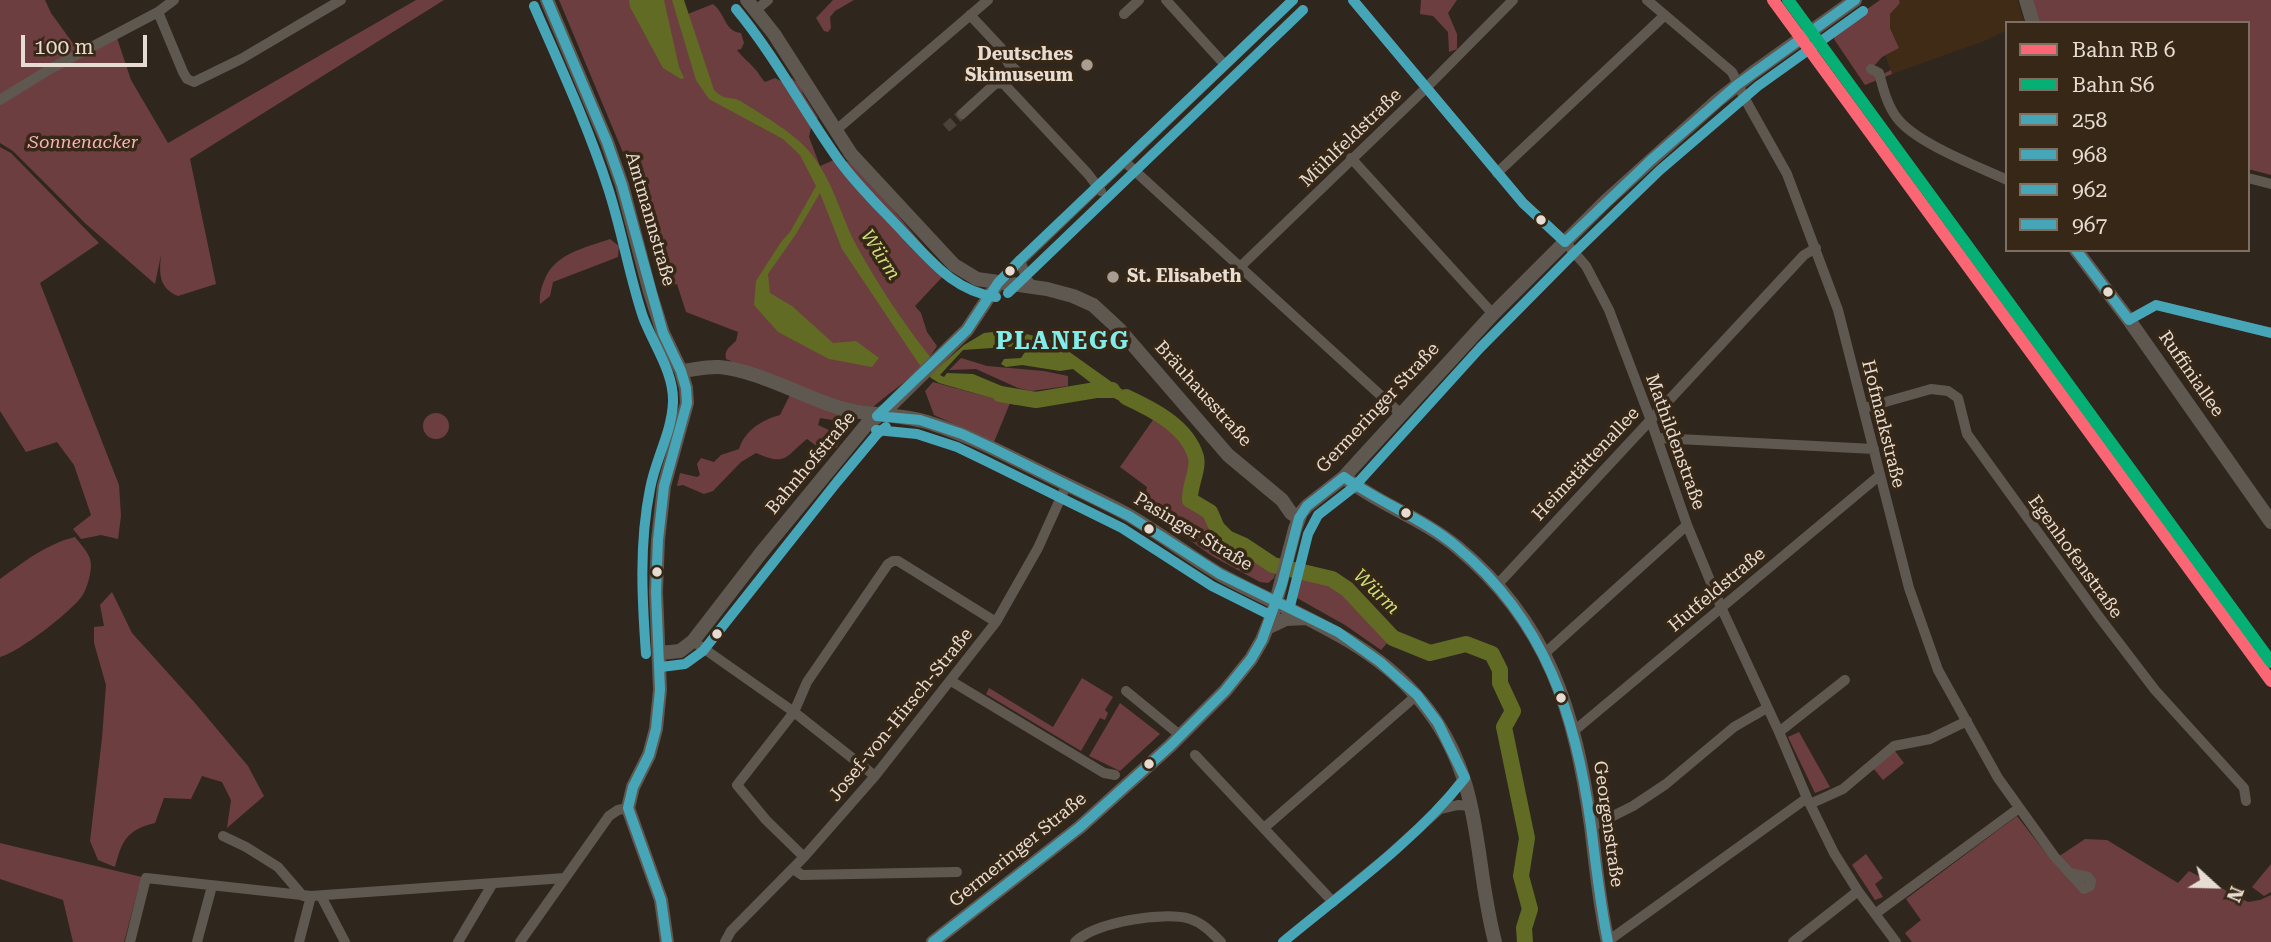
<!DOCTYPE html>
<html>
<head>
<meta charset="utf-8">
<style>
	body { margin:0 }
	#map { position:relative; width:2271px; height:942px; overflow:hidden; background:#2f271e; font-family:"Roboto Serif",serif }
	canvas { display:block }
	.legend { position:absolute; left:2005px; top:21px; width:245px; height:231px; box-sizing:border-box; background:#372716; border:2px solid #7d6f61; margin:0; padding:9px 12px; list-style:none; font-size:21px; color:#e7dcd2 }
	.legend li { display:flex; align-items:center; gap:14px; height:35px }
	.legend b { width:35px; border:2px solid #7d6f61 }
	.north { position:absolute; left:2180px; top:851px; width:70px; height:70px; -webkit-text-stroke:5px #372716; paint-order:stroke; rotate:112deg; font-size:19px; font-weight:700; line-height:28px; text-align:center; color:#e7dcd2 }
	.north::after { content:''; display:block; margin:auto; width:24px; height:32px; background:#e7dcd2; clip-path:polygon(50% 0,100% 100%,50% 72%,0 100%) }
	.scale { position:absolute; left:21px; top:35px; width:126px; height:32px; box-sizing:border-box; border:4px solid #e7dcd2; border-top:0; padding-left:9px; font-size:21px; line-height:24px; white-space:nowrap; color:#e7dcd2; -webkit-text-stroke:5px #372716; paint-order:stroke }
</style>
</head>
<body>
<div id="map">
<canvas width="2271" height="942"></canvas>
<ul class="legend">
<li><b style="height:9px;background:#fb6674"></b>Bahn RB 6</li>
<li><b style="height:9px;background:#06b074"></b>Bahn S6</li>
<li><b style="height:9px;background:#46a6b8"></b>258</li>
<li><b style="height:9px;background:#46a6b8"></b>968</li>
<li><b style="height:9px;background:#46a6b8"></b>962</li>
<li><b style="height:9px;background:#46a6b8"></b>967</li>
</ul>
<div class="north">N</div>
<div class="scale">100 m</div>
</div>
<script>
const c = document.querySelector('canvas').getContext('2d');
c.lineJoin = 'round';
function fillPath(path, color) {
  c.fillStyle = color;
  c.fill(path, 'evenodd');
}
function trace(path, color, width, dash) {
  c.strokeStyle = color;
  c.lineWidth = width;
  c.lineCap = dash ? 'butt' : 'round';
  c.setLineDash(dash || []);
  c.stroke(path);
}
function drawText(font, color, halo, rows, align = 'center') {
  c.font = font + ' "Roboto Serif",serif';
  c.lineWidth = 7;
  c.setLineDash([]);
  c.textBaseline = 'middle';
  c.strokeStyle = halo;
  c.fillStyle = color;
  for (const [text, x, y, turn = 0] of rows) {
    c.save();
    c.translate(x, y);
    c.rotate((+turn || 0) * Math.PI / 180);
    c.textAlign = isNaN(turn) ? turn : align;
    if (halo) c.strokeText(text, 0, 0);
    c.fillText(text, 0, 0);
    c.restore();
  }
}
fillPath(new Path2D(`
	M1899,0H2017L2024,21L2007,23V30L1987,40L1892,74L1885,55L1899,48L1890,27V14L1900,3Z`), '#3f2b16');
fillPath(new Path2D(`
	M0,0H45L51,13L77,49L0,96Z
	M416,0H444L190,159L216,284L178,296C159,288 159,274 161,255L155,284L86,224L13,151L0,143V104L116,35L131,80L168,143Z
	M559,0H678L689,16L688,14L713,4C725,13 725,32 741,33L744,43L741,49L737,50C743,58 748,61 754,68C759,73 761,78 765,82L775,78L781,81L792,78L795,81L799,82L803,94L818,118L812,123L809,137L820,166L834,160L838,166H842L843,163L847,161L860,170L946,273L915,306L921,313L927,332L937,346C922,372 895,388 873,407L839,402L730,365L731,361L726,359C724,349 730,347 736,341L738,332L686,312L677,284L663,287L632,174Z
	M833,0H854L835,11L830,17L831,28L828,32L824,31L816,18Z
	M1421,0H1457L1448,13L1457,34V49L1449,52L1448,32L1433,16L1420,14Z
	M1880,0H1899L1900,3L1890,14V28L1899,48L1882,57L1874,66L1883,74L1891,70L1892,74L1865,85L1834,39L1836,31Z
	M2032,0H2271V175L2248,169V23H2038Z
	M0,147L11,153L99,243L40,283L119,485L121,516L118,539L101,535L81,539L73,529L91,515L74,465L57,442L26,452L0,411Z
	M610,239L619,246L618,257L553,282L550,296L540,304C539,295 541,289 544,281C554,254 584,248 610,239Z
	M961,358L987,366L1044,371L1068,376V386L1031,391L1018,388L976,369L949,370Z
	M933,382L1010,403L994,442L934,415L925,391Z
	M791,393L845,413L851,423L820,418L818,425L842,436L837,447L826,453L807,439C784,458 786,466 756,453L741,462L713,491L704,494L683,485L677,486L680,473L697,477L700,475L697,464L701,458L714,462L721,455L739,449C745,430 762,420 780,415Z
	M423 426a13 13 0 1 1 26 0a13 13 0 1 1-26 0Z
	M1155,417L1180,439L1188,454L1192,466L1184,488L1186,502L1206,516L1213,531L1226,542L1276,570L1274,578L1268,583L1260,582L1212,556L1153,514L1156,507L1145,497L1147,487L1120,467Z
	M75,537C81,545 91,554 91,565C91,574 87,589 82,596C72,611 18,653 0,657V579C24,562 46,544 75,537Z
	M1295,576L1332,584L1345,593L1389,641L1381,650L1345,625L1297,598L1293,590Z
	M112,592L132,633L195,703L248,766L264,796L227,828L231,800L222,782L202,776L191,799L164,798L155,823C127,830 122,840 115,867L98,860L90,841L102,738L106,685L94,643V627L104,626L100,605Z
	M1082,678L1113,697L1105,710L1108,713L1105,720L1100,718L1081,751L986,694L989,688L1053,727Z
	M1120,703L1160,734L1120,771L1089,756Z
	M1799,732L1830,787L1815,793L1788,737Z
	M1895,751L1904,763L1883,780L1873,768Z
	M2017,816L2052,861L2085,839L2107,840L2178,883L2189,871L2248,902L2260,900L2271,895V942H1912L1905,933L1921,920L1906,899Z
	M0,843L146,878L140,883L124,942H73L63,900L0,879Z
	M1866,854L1883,878L1875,884L1883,897L1875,900L1852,865Z
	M2271,864V892L2264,896L2252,887Z`), '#6d3e40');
fillPath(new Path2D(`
	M629,0H664L679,67L684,78L681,79L663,68L630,7Z
	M672,0H684L714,90C726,102 730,95 742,102C761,114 792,132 807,149C830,174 839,209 853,239C874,279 909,333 939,367L964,345L984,333L1011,330L1054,341L1144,405C1122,410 1090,382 1073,369L1060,371L1022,365L1006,367L1001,364L1004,359L1021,358L1025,352L1024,346H1021L963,350L940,375L944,377L947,373L973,374L1021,394L1016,405L939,383L931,378L919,364L842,249L820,193L796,234L768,274L770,293L792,306L833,343L856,341L879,358L872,367L829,359L778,332L754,305L756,281L781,242L790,232L816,186L800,155L783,139L709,99L696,80Z`), '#616b23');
trace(new Path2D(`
	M1000,394L1036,400L1096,390H1112
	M1126,397C1152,409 1187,426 1196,457C1199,470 1189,486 1190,500L1210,512L1217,528L1227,538L1243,545L1273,565L1332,579L1347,589L1393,638L1430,653L1466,644L1492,654L1500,670V683L1513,711L1504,727L1527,838L1521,876L1530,909L1524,928L1525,942`), '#616b23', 16);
trace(new Path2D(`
	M946,128L962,114`), '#4b4239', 10, [10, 5]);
trace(new Path2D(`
	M1166,0L1225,65
	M1353,0L1523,203L1565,242L1586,266L1609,310L1650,418L1687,525L1721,607L1779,732L1807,798L1834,853L1858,891L1896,942
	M1647,0L1732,72L1745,99L1787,174L1838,310L1909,588L1938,670L1998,778L2054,856L2084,889L2090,886L2091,881L2088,877L2070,873
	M756,10L768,0
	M158,12L183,72L187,79L194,82L241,59L341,0
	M1124,14L1139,0
	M1871,69L1879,73C1883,88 1887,105 1897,118C1916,143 1977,166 2007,180
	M1004,84L1088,174L1101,191
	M0,100L50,69L158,12L174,0
	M962,114L996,83L1004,84L1018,72L1008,63L1001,48L970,15
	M835,131L988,0
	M1351,158L1493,314
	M1124,161L1401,414
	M1497,173L1665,15
	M2248,178L2271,184
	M1020,260L1027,280L1033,286
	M1239,268L1427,87L1513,0
	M998,283L1293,0
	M2129,320L2156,305L2271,333
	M1864,408L1931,389L1948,391L1958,398L1967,434L2100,618L2155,690L2244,788L2246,801
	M1658,438L1874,449
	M1498,584L1804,255L1816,248
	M693,641L794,712L875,776
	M1544,654L1687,525
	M951,681L1104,773L1115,775
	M1126,691L1181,736
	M1574,731L1880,475
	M1779,732L1845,680
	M1195,755L1333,902
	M1810,804L1843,789L1894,746L1930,739L1967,721
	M1441,809L1458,805L1472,806
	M1591,827L1633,806L1666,784L1734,727L1767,708
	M1264,828L1417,695
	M223,836L246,847L278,867L303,896
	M804,857L766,820L737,785L794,712L807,682L888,564L893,561H898L996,622
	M793,869L802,875L957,872
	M321,896L345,942
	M1875,914L2019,808
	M1608,941L1807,798
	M130,942L146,878L311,896L565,878
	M197,942L212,886
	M299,942L311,896
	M458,942L493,883
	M520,942L609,816L618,810L628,808
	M725,942L731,931L804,857L875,776L996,622L1038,548L1067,484
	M1075,942C1096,922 1163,911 1190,919C1203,923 1212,933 1221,942
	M1283,942L1388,856L1440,809L1464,778
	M1793,942L1858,891`), '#5f5851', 10);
trace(new Path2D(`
	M547,0L607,142L622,185L650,292L663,333L681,371L686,388L687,403L664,486L658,540L656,592L660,690L656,729L649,755L633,787L628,808L661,900L667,942
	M747,0L774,34L851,154L954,265L977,279L1047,289L1073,296L1093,305L1120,330L1228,455L1282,500L1291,513L1299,518
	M2026,0L2033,23
	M2076,250L2129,320L2271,522
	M681,371C693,370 707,366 719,367C756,370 802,396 837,407C869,417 903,413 933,424C973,437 1010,457 1047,475C1075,489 1103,501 1130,516C1161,534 1190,557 1221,575C1294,615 1376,640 1428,710C1484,784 1473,858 1495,942
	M1344,477C1378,504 1422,518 1457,547C1549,623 1575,712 1591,826C1596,865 1599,904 1608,942
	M1267,628L1286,619L1306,618
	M660,653L680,651L693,641L761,553L867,424L886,410L967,330L998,283
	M933,942L1080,827L1170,746L1225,691L1251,659L1262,640L1273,613L1295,529L1301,513L1307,506L1344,477L1493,314L1606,201L1717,101L1754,72L1855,0`), '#5f5851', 14);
trace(new Path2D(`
	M1353,0L1523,203L1565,242
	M1565,242L1651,160L1737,85L1855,0
	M2076,250L2129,320
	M2129,320L2156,305L2271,333
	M877,416L920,420L962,434L990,447L1129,516L1220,574L1338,632L1380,662L1417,695L1438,723L1465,778
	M877,416L967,330L998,283L1020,260L1293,0
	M1344,477C1380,503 1423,518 1457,547C1545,620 1576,716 1591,826C1596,865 1600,904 1608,942
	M933,942L1080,827L1170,746L1225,691L1251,659L1262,640L1282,584L1299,518L1307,506L1344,477
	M1283,942C1346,890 1414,842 1465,778`), '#46a6b8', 10);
trace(new Path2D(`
	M534,6C560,66 588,126 608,188C622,231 629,275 643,317C653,344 674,372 673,402C672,432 655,460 650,489C639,544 642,599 646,654
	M876,430L917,434L957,447L984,460L1122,528L1212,586L1270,615
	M1290,606L1308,534L1318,515L1354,487L1480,348L1575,252L1660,170L1758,86L1863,11
	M661,667L685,664L703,651L837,482L877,434L886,427`), '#46a6b8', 10);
trace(new Path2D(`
	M547,0L607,142L622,185L663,333L681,371L686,388L687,403L664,486L658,540L656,592L660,690L656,729L649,755L633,787L628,808L661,900L667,942`), '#46a6b8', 10);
trace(new Path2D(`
	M736,9C775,56 803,110 838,159C858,187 883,210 906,235C933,263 955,291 996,297
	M1008,293L1303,10`), '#46a6b8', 10);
trace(new Path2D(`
	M1773,0L2271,681`), '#fb6674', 12);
trace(new Path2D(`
	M1788,0L2271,662`), '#06b074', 12);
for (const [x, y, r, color] of [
	[1087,65,7,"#a79d93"],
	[1541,220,6,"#e7dcd2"],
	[1010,271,6,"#e7dcd2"],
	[1113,277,7,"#a79d93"],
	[2108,292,6,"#e7dcd2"],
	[1406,513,6,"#e7dcd2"],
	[1149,529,6,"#e7dcd2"],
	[657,572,6,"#e7dcd2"],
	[717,634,6,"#e7dcd2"],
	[1561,698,6,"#e7dcd2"],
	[1149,764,6,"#e7dcd2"]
]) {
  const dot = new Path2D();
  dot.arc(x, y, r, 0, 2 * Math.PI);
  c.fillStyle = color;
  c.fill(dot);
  trace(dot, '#372716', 2.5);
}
drawText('bold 18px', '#e7dcd2', '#372716', [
	["Deutsches",1073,55],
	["Skimuseum",1073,76],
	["St. Elisabeth",1127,277,"left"]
], 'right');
drawText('18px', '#e7dcd2', '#372716', [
	["Mühlfeldstraße",1351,138,-44],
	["Amtmannstraße",650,219,74],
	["Ruffiniallee",2191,374,55],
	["Bräuhausstraße",1203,394,48],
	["Germeringer Straße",1378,408,-47],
	["Hofmarkstraße",1883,424,76],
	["Mathildenstraße",1675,442,70],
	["Bahnhofstraße",811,463,-50],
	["Heimstättenallee",1586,464,-47],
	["Pasinger Straße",1193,532,31],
	["Egenhofenstraße",2075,557,54],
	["Hutfeldstraße",1717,590,-40],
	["Josef-von-Hirsch-Straße",901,715,-51],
	["Georgenstraße",1608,824,82],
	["Germeringer Straße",1018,850,-39]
]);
drawText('italic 18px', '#f7b3b5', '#372716', [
	["Sonnenacker",83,143]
]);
drawText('italic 19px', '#cddf76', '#372716', [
	["Würm",880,255,57],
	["Würm",1376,592,44]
]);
c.letterSpacing = '2px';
drawText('bold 24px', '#81edea', '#372716', [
	["PLANEGG",1063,342]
]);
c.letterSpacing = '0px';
</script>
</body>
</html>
